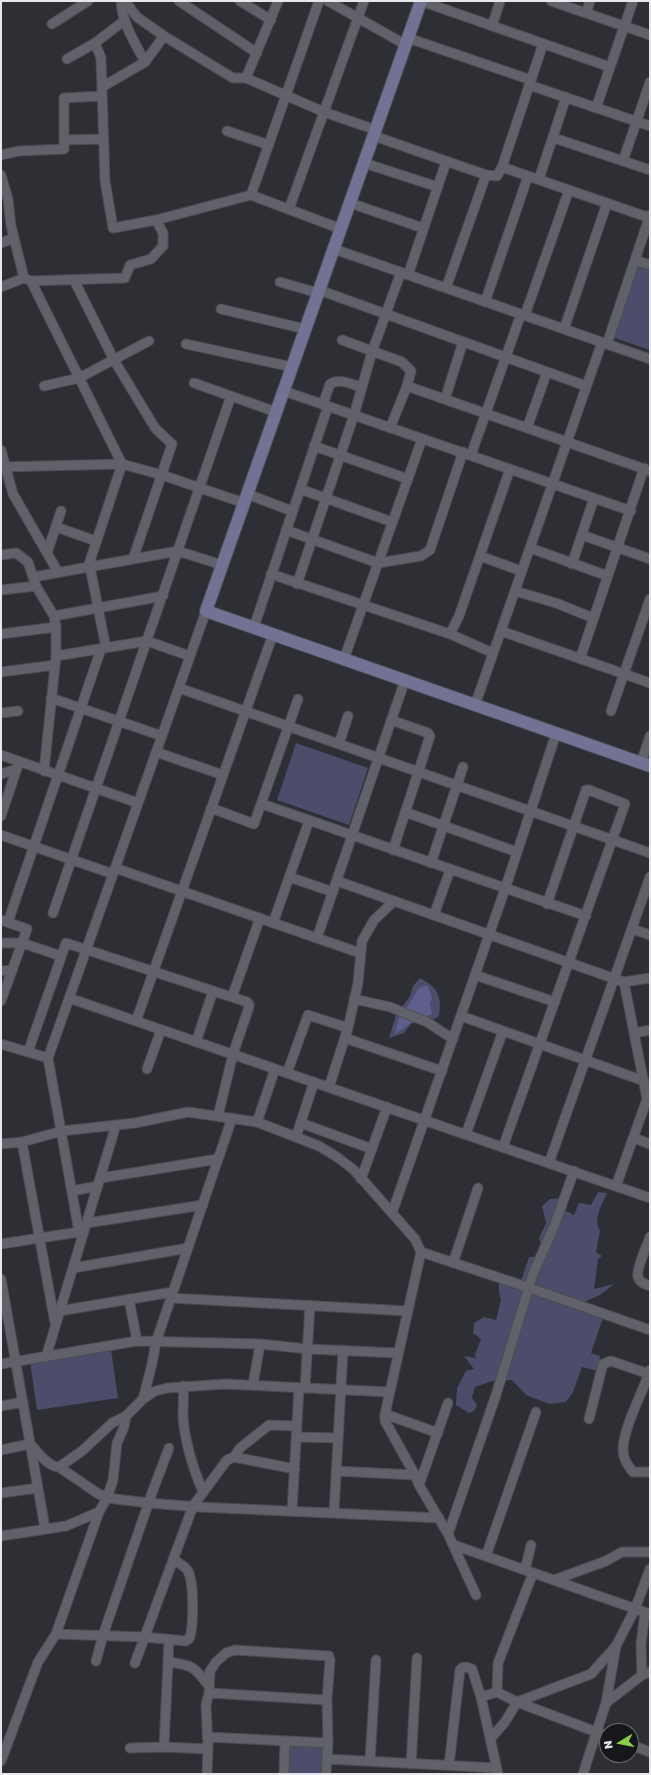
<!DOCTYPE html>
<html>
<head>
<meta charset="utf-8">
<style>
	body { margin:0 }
	#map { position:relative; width:651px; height:1775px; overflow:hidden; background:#2e2e35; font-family:"Golos Text",sans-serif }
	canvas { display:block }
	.frame { position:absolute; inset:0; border:2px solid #e7e8ec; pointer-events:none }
	.north { position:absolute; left:599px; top:1723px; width:40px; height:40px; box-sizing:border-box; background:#16171a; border:1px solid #6a6b6e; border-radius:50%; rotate:260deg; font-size:11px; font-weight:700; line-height:16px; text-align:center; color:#e7e8ec }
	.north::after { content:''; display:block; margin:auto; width:14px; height:18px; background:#8bce47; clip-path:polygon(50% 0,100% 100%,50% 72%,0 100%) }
</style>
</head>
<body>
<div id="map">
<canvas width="651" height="1775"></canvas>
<div class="frame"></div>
<div class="north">N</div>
</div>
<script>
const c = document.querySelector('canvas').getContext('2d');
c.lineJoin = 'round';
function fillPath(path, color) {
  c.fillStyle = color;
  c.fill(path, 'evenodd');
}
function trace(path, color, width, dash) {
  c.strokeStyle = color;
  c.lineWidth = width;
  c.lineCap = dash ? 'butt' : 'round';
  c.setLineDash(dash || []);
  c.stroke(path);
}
fillPath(new Path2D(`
	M637,264L650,268V350L612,337Z
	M296,743L368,768L349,825L277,800Z
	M420,978C438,988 442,995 439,1016L427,1024L412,1023L404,1033L389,1038L396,1015L410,996L413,986Z
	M598,1192L607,1193C602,1205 593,1218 600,1231L596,1252L602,1256L598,1259L594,1289L614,1284L600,1295L584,1302L622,1320L603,1318L591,1353L600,1356L598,1371L582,1367L573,1392L566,1402L549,1404L526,1395L512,1380L492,1381L475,1387L472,1398L477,1405L474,1411L469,1413L456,1405L457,1388L466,1371L474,1369L464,1356L476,1358L475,1355L481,1339L473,1333L474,1323L484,1317L496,1320L501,1300L499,1291V1281L520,1284L529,1257H539L542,1247L539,1238L546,1223L542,1206L550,1199L561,1198L564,1210L574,1215L579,1203L591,1205Z
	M111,1349L118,1398L37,1410L30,1361Z
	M288,1742L323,1744L322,1774H287Z`), '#4c4d6a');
fillPath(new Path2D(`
	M427,985L432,998L430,1004L432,1014L414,1021L395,1034L400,1013L408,1006L419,988Z`), '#5d5f8c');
const street = new Path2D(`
	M121,1C122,23 135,43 145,62
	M125,1L137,17L164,36L233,78H246
	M179,1L257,53
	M240,1L271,20
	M278,1L246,78L324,112L376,130
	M328,1L406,45
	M421,1L610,67
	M551,1L650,35
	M586,13L590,1
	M52,24L88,1
	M492,26L500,1
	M408,38L531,80
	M95,43L101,58L105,181L113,228L156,220
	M67,59L95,43L125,20
	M529,85L650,126
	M102,87L145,62L164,36
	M596,108L633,1
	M227,131L269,145
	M374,136L486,175L497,176L502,167L543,44
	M554,138L650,170
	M64,140L104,139
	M1,155L19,151L64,149V98L102,96
	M623,161L650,82
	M364,163L438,187
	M502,167L650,218
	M1,175L8,199L11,226L24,278
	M539,179L566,97
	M251,195L319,1
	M350,203L423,228
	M289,209L364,1
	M1,243L14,238
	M334,249L650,359
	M635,260L650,265
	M408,275L446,162
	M74,280L114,360L155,428L172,444L133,559
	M31,281L122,464L88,567
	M280,282L318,293
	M1,287L24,278L31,281L125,278L130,265L151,259L163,246V233L156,220L251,195L341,229
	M446,288L486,175
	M319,290L586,386
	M485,302L528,176
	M221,309L305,329
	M525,315L569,190
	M564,329L607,203
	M342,340L402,362L411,371L407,386L390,428
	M186,344L292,367
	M607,344L650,215
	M194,383L276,412
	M44,386L79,378L149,341
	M407,386L650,471
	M284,391L631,511
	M445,399L463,342
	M323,404L330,384C339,378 351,384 361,387
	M527,428L547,372
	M314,446L408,479
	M1,450L13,494L58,572
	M471,455L521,314
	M1,467L122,464L162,475L244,503
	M300,489L392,522
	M247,494L292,511
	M56,527L96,541
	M286,530L378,563L421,556L430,550L463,452
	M582,535L650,559
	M530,548L608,576
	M47,553L61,511
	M1,555L16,553L28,562L36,586L54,616L56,627V656L44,771
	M480,556L521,571
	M572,564L594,498
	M90,567L106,648
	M271,574L450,634L493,653
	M33,577L178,551L222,565
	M297,584L354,415L372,352L401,272
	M1,590L36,586
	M515,591L556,603L593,618
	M54,616L163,596
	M254,627L328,406
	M501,631L650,683
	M1,634L56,627
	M450,634L459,616L510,469
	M56,656L147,641L190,656
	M344,659L422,439
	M580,659L644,468
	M1,672L55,665
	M179,688L650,853
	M51,698L162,736
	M475,705L602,342
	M611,711L650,599
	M1,713L18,711
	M391,720L428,733L430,736L393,850
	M339,744L348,716
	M156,752L223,775
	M1,755L138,803
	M641,763L650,736
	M1,774L17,769
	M262,804L586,916
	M211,808L254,824L298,699
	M405,812L517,852
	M1,816L19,762
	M1,835L113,874
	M431,863L463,767
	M115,868L360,953
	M289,877L333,892
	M337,881L624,982L650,978
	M53,913L231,396
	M434,915L450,870
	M1,920L27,929L1,1001
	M8,922L101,649
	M273,923L309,821
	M632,929L650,935
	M317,938L405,680
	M1,943H22L61,956
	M1,971L12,970
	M475,975L555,1002
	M232,997L260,918
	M69,998L650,1198
	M354,999L390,1007L427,1022L453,1039
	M461,1016L644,1081
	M136,1021L273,634
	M634,1033L650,1030
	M345,1038L442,1071
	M196,1042L213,991
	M1,1044L48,1058
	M28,1052L66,943L247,1002L249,1004V1007L233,1054L218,1116
	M147,1069L161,1030
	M287,1073L308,1015L348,1028
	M329,1087L348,1028L358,983L362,941L374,920L394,901
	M257,1122L275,1069
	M301,1123L372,1149
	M466,1134L503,1031
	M296,1137L314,1082
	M634,1138L650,1144
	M22,1142L55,1323
	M1,1144L22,1142L62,1131L135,1123L188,1112L257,1122L319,1146L337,1157L354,1170L415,1239L421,1252L385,1414V1421L415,1475L419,1485L448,1534L476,1595
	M503,1147L625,804L589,790H586L547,904
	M549,1163L650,877
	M101,1178L218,1159
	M361,1179L387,1107
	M616,1186L647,1099L624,982
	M72,1191L98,1186
	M392,1213L505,889L556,734
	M87,1223L203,1205
	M79,1232L48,1058L206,611
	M650,1237C647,1246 636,1269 638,1277C640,1283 645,1284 650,1286
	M1,1244L79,1232L83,1233
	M421,1252L530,1288L650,1330
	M453,1263L478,1188
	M73,1268L188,1248
	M1,1279L45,1528
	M171,1298L408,1311
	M129,1299L137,1341
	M59,1311L173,1292
	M46,1357L116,1125
	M1,1364L137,1341L260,1344L308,1349L398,1353
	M650,1370C643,1392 623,1428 623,1450C623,1458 628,1466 633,1472H650
	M253,1385L260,1344
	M183,1386C184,1397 183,1407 183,1417C185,1444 193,1468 203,1492
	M305,1388L310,1305
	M143,1399L152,1364L156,1342L232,1118
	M1,1406L23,1402
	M385,1414L438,1433
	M589,1419L603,1364L611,1361L649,1374
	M296,1437L338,1438
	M1,1450L30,1444C38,1452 48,1467 59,1467L82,1451L112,1423L126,1416L143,1399L155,1391L167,1388L225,1384L389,1392
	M234,1457L240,1448L269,1425L296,1426
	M59,1467L97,1493L107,1498L149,1503L199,1507L439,1518
	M336,1471L415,1475
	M419,1485L448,1403
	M1,1493L38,1488
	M292,1511L299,1388
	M334,1513L343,1350
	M448,1534L496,1395L533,1274L555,1224L574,1171
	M1,1536L66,1526L99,1512
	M454,1545L650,1614
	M486,1556L536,1412
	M525,1570L531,1545
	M554,1580L606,1561L622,1552H650
	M56,1634L144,1637L186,1641L189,1639C194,1628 194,1582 188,1571C185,1566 177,1562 173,1559
	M96,1661L103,1635L153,1490L169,1448
	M168,1662C192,1665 194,1666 209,1686
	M135,1663L193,1506L227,1460L234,1457L295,1469
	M642,1675L641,1644L645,1613
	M497,1692L498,1663L533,1573
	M209,1693L327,1700
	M481,1697L497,1692L517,1702L607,1736
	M606,1703L642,1675L650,1672
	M208,1737L328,1743
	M490,1739L505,1722L517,1702L591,1674L616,1646
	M631,1745L650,1752
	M164,1747L169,1640
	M130,1748L164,1747L208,1749
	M327,1759L497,1768
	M1,1761L38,1662L56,1634L99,1512L107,1498L113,1480L117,1443L124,1427L126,1416
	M370,1761L376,1660
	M411,1764L417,1658
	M449,1765L460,1670C463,1666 468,1667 472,1669L481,1697L498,1774
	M207,1774L208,1749L206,1705L209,1693L210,1671L216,1662L226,1653L235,1650L329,1656L330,1660L327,1700L328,1743L326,1774
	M284,1774L285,1741
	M583,1774L606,1703L616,1646L635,1609L650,1569`);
const secondary = new Path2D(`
	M421,1L206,611L650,766`);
trace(street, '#4c4d52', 11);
trace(secondary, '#4c4d52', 14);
trace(street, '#616169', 9);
trace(secondary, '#727294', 12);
</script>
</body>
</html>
